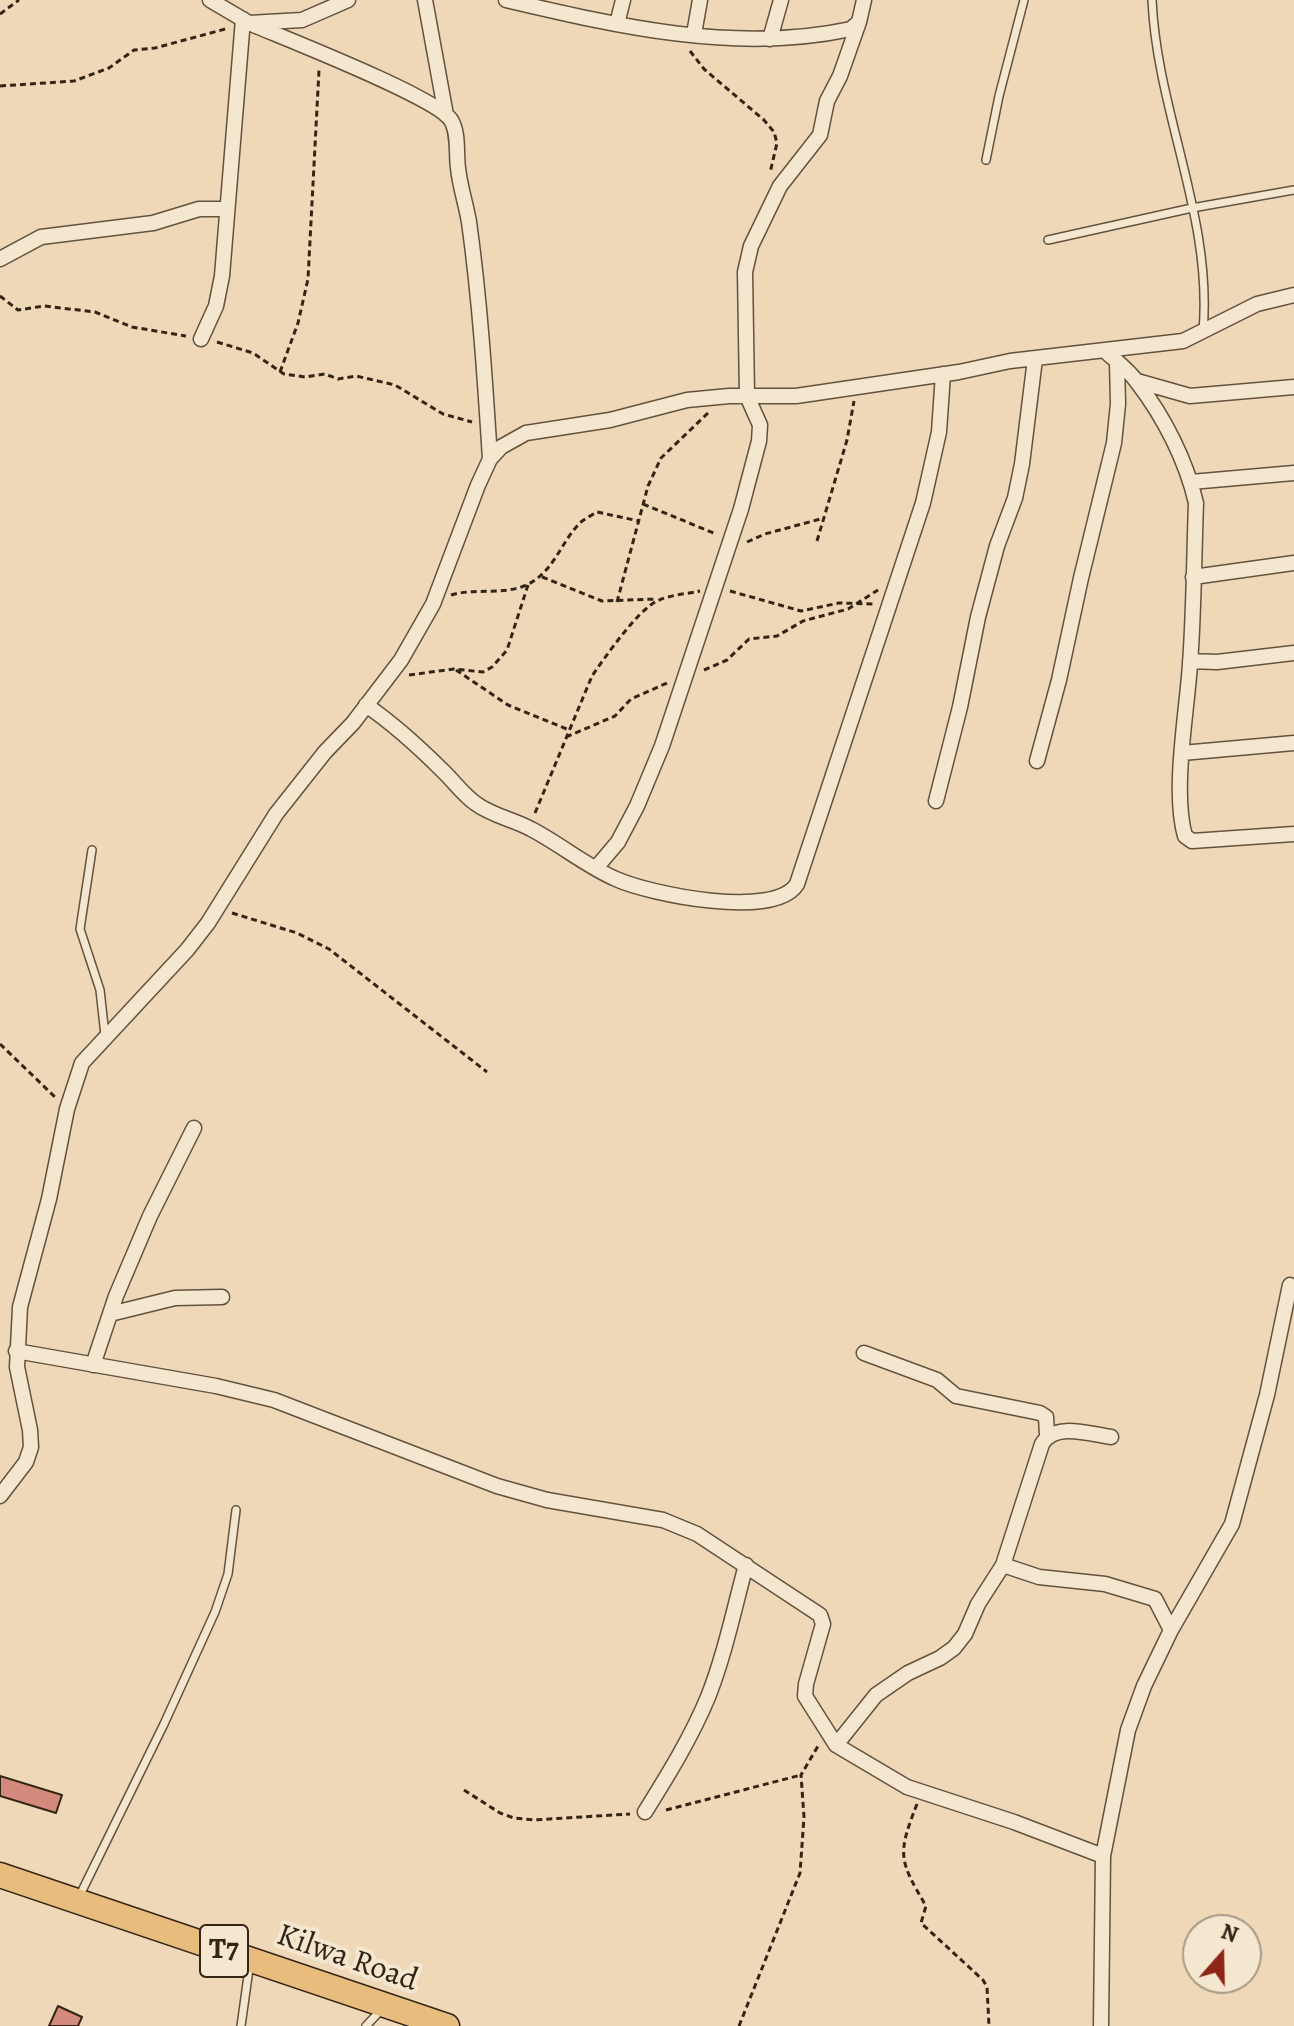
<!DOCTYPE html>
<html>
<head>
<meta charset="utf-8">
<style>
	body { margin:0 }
	#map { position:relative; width:1294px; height:2026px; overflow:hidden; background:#efd8b7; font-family:Alegreya,serif }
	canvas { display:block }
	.north { position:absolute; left:1182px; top:1914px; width:80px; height:80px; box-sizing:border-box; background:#f5e6d0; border:2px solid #a79985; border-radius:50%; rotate:20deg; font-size:22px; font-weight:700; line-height:32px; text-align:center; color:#332515 }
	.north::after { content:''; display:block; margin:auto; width:28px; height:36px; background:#8f2418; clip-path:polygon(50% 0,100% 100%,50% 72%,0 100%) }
</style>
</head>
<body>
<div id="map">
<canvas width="1294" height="2026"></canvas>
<div class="north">N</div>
</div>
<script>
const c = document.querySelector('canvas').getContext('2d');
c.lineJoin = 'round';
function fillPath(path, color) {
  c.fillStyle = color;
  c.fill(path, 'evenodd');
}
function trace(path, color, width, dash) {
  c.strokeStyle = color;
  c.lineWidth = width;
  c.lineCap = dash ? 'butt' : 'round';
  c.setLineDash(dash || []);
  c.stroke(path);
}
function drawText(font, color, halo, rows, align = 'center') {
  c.font = font + ' Alegreya,serif';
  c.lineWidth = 8;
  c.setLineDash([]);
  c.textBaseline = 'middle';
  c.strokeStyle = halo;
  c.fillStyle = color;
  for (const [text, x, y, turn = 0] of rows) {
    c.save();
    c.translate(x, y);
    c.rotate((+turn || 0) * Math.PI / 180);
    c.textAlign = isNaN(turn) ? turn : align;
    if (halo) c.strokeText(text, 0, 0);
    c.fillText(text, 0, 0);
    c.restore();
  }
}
const building = new Path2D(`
	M0,1776L62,1795L56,1813L0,1796Z
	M58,2006L82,2017L78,2026H49Z`);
fillPath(building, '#d3897c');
trace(building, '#332515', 2);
const service = new Path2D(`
	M1152,0C1157,112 1213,218 1203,331
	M986,160L999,96L1024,0
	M1048,240L1192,208L1294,190
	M92,850L80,929L100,990L105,1035
	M78,1899L164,1724L215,1612L228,1574L236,1510
	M241,2026L250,1962
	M366,2026L381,2010`);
const minor = new Path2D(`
	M210,0L249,23L302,20L348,0
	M425,0L446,115
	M506,0C617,26 736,54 851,29L859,22L864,0
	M249,23C284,38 436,97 451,120C459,133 456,154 458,168C460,187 466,204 469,222C480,301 485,380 490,459
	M617,24L623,0
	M694,34L700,0
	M770,39L781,0
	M0,259L41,237L153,223L199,209H227
	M201,339L216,306L222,276L243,19
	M1105,351C1116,361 1129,370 1137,382C1164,417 1186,460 1196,503C1194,556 1194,610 1190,664C1187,712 1172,791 1185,836L1192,841L1294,834
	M1137,381L1190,396L1294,387
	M1191,482L1294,473
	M1193,577L1294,563
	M1190,661L1217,662L1294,653
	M366,705C395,725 420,748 445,773C455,783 464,795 475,803C492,816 513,819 531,829C560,844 586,866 616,879C649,894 775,920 797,884L923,503L939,432L943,374
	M1182,753L1294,743
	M1037,761L1059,680L1081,578L1114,443L1118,404L1117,361
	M936,801L960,707L978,617L997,546L1015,498L1022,464L1035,359
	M596,868L618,842L637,806L662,746L741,509L759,441L760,425L747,396L745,272L751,246L780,186L820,135L827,101L840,76L859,22
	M110,1314L175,1298L222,1297
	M16,1351L216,1386L274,1400L497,1486L547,1500L663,1520L697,1534L820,1615L823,1624L806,1684L805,1696L836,1745L907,1787L1014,1822L1103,1856
	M864,1353L937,1380L956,1396L1040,1413L1046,1417L1047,1435
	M93,1365L116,1296L150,1216L194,1128
	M0,1496L26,1462L31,1447L30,1430L17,1367L20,1307L49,1199L67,1109L82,1063L187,950L208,923L276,814L325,752L353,723L401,660L433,604L478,485L490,459L501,447L526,433L610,420L687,400L729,396H796L959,372L1010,361L1183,341L1257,304L1294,295
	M1003,1565L1039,1577L1105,1584L1155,1599L1171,1630
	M836,1745L876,1695L908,1673L940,1658L954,1648L965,1634L978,1604L1003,1565L1042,1444C1055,1422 1089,1434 1111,1437
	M645,1812C668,1775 691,1738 708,1697C725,1654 734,1609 746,1565
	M1101,2026L1103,1856L1128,1730L1144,1686L1171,1630L1232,1524L1267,1395L1290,1285`);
const trunk = new Path2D(`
	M0,1875L447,2026`);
trace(service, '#62523e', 10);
trace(minor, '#62523e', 17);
trace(trunk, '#332515', 27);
trace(new Path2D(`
	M0,14L19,0
	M690,51L704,69L764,120L774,132L777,143L770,173
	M0,86L74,81L109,68L134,50L155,48L229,28
	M0,296L18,310L44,306L95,312L132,327L186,336
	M217,342L253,353L284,374L305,377L325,374L338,379L356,376L395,385L443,414L472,422
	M280,372L298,323L308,279L319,70
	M643,504L716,534
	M817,541L847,440L854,401
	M747,542L765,534L824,518
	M542,577L602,601L657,599
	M730,591L801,611L839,603L875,604
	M451,595C475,588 501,595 524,586C554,574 560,542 581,522C586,518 592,515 597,512L639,521
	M617,602L648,486L661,458L708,413
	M456,670L508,705L569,730
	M704,670L727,660L749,639L777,636L803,621L848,609L878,590
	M409,675L454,669L483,672L492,667L507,650L528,585
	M566,737L615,716L631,699L667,683
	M535,813L592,676C605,657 638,610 657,601C669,595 686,594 700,591
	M232,913L297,933L329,949L487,1072
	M0,1044L55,1097
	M464,1790L500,1813L514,1818L534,1820L630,1814
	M917,1804C897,1855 899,1860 926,1906L921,1923L983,1980L987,1987L989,2026
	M666,1810L801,1775
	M739,2026L800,1873L804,1817L801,1775L818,1746`), '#332515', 3, [6, 4]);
trace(service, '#f5e6d0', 7);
trace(minor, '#f5e6d0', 14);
trace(trunk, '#e8bc7c', 24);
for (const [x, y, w] of [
	[224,1951,48]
]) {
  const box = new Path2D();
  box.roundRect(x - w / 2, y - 26, w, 52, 6);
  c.fillStyle = '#f5e6d0';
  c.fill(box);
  trace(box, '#332515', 2);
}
drawText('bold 30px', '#332515', null, [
	["T7",224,1951]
]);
drawText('32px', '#332515', '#f5e6d0', [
	["Kilwa Road",347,1959,19]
]);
</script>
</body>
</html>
